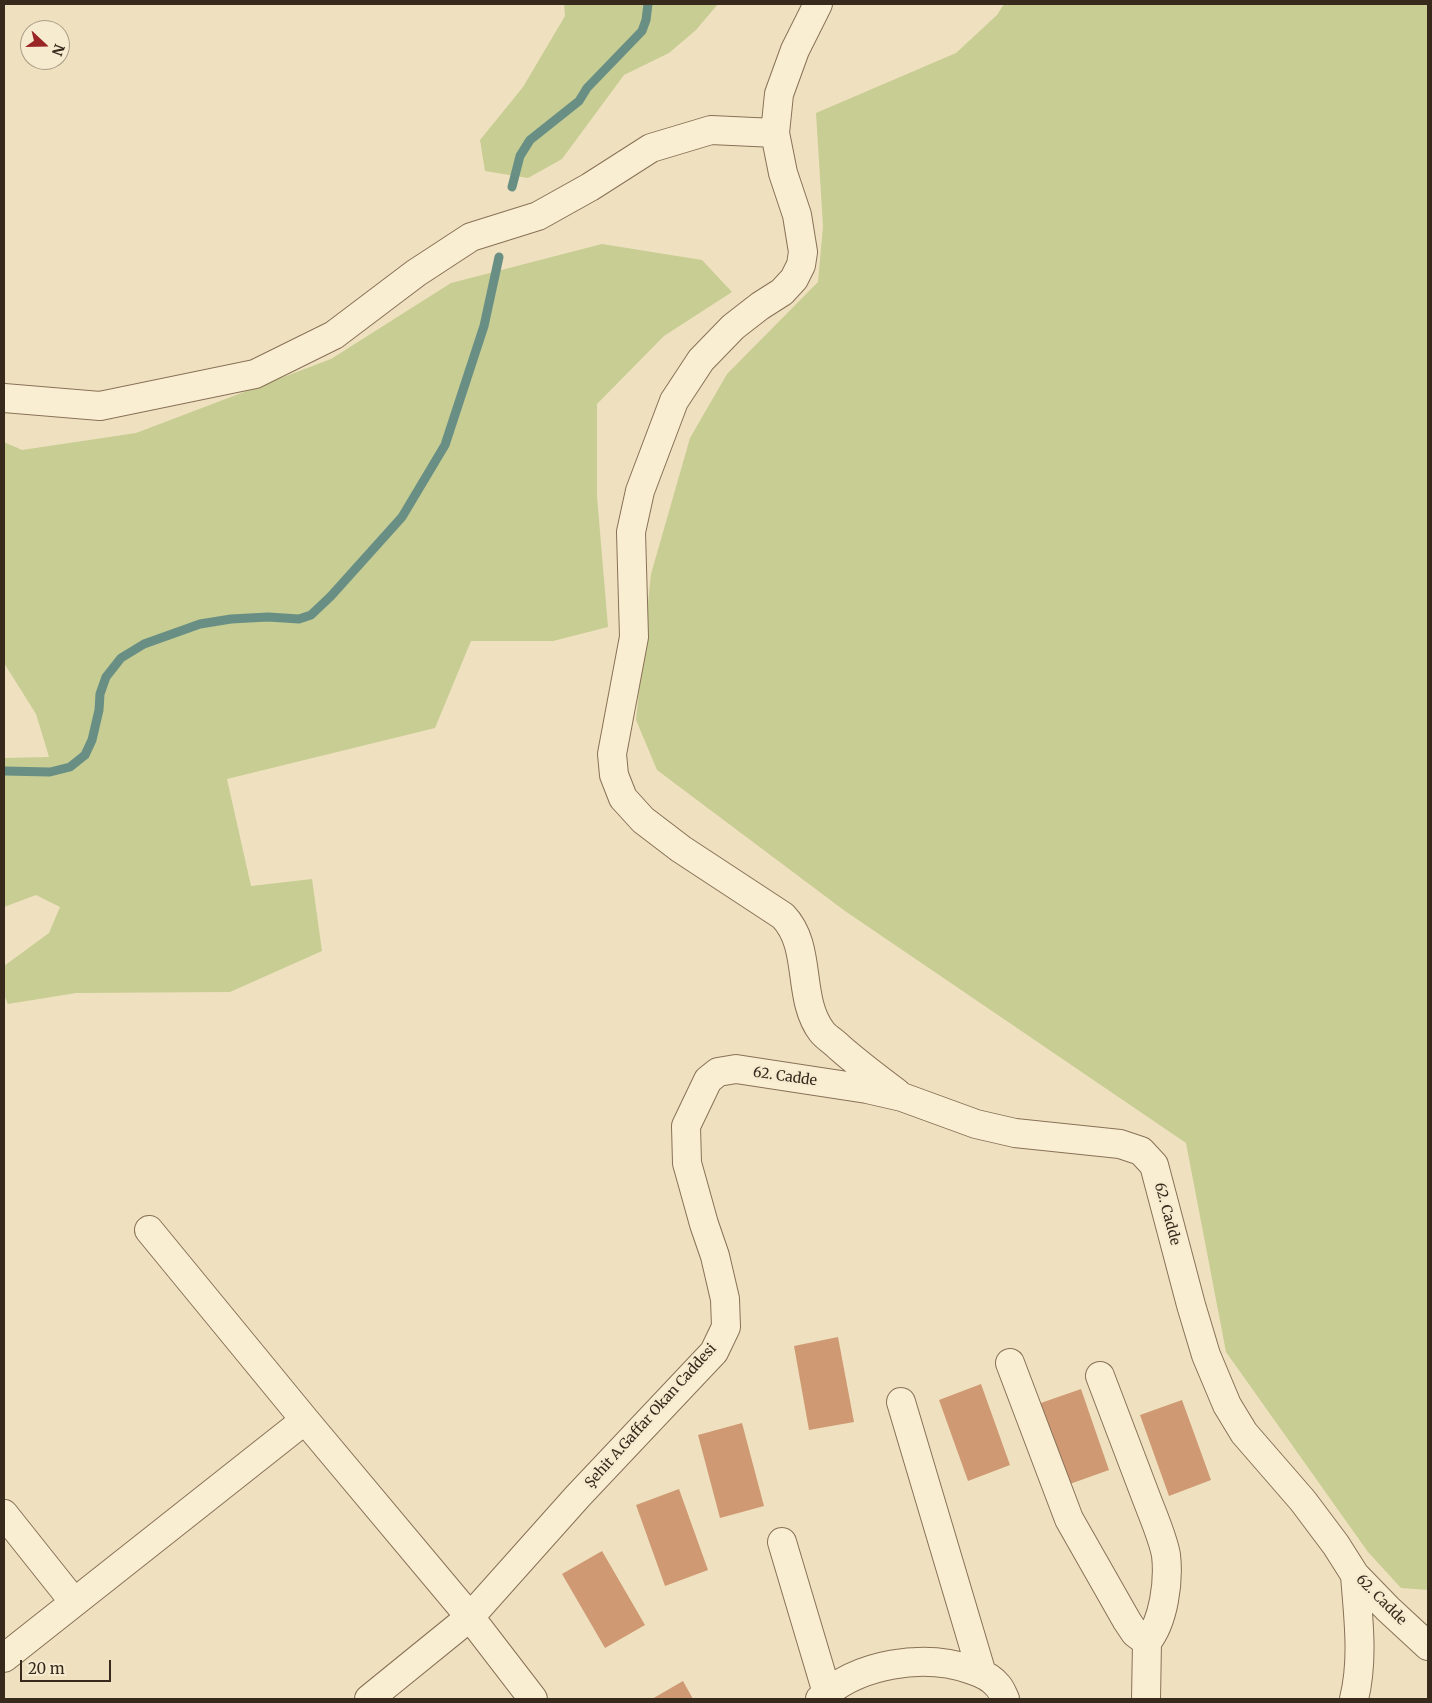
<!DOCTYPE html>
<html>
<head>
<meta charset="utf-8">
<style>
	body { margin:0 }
	#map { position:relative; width:1432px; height:1703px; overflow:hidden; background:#efe1bf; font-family:Merriweather,serif }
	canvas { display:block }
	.frame { position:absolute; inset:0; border:5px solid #37291c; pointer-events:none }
	.north { position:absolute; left:20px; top:20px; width:50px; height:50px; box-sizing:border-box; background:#f6ebcf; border:1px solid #aa9d87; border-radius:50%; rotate:111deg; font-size:14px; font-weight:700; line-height:20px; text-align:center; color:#37291c }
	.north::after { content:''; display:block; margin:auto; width:18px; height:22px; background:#992526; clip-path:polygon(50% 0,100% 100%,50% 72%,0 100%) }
	.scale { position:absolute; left:20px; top:1660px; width:91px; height:22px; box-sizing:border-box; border:2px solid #37291c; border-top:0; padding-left:6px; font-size:15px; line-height:18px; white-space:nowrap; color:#37291c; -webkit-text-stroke:4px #f6ebcf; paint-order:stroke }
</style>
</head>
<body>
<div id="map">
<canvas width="1432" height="1703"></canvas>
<div class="frame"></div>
<div class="north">N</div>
<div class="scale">20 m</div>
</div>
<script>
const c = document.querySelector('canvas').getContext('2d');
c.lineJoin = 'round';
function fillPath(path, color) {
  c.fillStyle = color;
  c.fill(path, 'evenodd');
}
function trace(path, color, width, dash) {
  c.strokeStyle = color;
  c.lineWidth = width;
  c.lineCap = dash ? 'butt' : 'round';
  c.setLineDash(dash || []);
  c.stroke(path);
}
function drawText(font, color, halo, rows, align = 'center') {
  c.font = font + ' Merriweather,serif';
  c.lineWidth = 5;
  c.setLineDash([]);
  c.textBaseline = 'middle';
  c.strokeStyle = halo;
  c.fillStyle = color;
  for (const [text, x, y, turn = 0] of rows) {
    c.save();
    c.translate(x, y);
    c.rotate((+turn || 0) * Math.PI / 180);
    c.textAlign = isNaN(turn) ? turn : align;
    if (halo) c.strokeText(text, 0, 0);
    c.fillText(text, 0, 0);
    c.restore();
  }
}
fillPath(new Path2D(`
	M564,4H718L696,30L669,53L624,75L562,159L528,178L485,171L480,140L523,87L565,16Z
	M1004,4H1428V1590L1401,1588L1368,1552L1226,1352L1186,1143L845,911L657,770L636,720L651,574L690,438L727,374L818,282L823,226L816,113L956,53L997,15Z
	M602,244L702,260L732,292L664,336L597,404V496L608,627L553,641H471L435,728L227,779L251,886L312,879L322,951L230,992L76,993L8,1004L4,995V966L49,933L60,907L36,895L4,907V758L49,757L36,714L4,663V442L22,450L136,433L331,359L451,283Z`), '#c7cd93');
trace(new Path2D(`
	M512,187L520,156L530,140L579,101L587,88L642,31L646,20L648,4
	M4,771L50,772L70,767L85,755L92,740L99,710L100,694L106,677L121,658L144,644L200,624L231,619L268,617L299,619L311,615L331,596L402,517L445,445L484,326L499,257`), '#698f85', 9);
fillPath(new Path2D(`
	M838,1337L854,1422L809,1430L794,1346Z
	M981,1384L1010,1465L968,1481L939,1400Z
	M1081,1389L1109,1470L1067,1485L1038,1404Z
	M1182,1400L1211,1480L1169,1496L1140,1415Z
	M742,1423L764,1506L720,1518L698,1435Z
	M679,1489L708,1570L665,1586L636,1505Z
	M602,1551L645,1625L605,1648L562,1574Z
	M683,1681L693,1699H652Z`), '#cf9973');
const minor = new Path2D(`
	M818,4L795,50L779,94L775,133L783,173L797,215L803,252L801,265L794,279L782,292L760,306L733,327L701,360L674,401L640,491L631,532L634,637L612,754L614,775L623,798L643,820L681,849L783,916C813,947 796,998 822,1032C826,1037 834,1042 839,1047C857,1063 877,1078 897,1093
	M4,398L100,406L255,374L334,335L416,273L471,237L538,216L590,187L651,148L711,130L775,133
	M149,1230L305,1420L470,1617L533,1699
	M1010,1363L1069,1519L1127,1621L1135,1633L1147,1642L1146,1699
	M1100,1376C1115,1416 1131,1457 1146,1497C1152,1513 1163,1538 1166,1555C1169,1581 1164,1621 1147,1642
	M901,1402L982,1674
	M4,1514L74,1602
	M782,1542L827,1693
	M4,1658L305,1420
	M369,1699L470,1617L578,1496L714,1352L726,1327L725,1299L715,1256L704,1224L687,1163L686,1126L708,1080L718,1072L736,1069L867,1089L902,1097L976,1124L1015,1133L1120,1144L1141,1151L1154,1165L1191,1305L1206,1355L1227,1405L1244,1433L1303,1501L1336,1545L1355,1575L1388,1609L1428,1646
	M820,1699C858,1663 924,1653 972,1670C981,1673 992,1678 998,1686C1001,1689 1003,1695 1005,1699
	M1354,1699C1364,1659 1358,1616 1355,1575`);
trace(minor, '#887157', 30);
trace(minor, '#faeed2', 28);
drawText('14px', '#37291c', '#f6ebcf', [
	["62. Cadde",785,1077,8],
	["62. Cadde",1167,1214,75],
	["Şehit A.Gaffar Okan Caddesi",651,1416,-48],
	["62. Cadde",1381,1600,45]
]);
</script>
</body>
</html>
